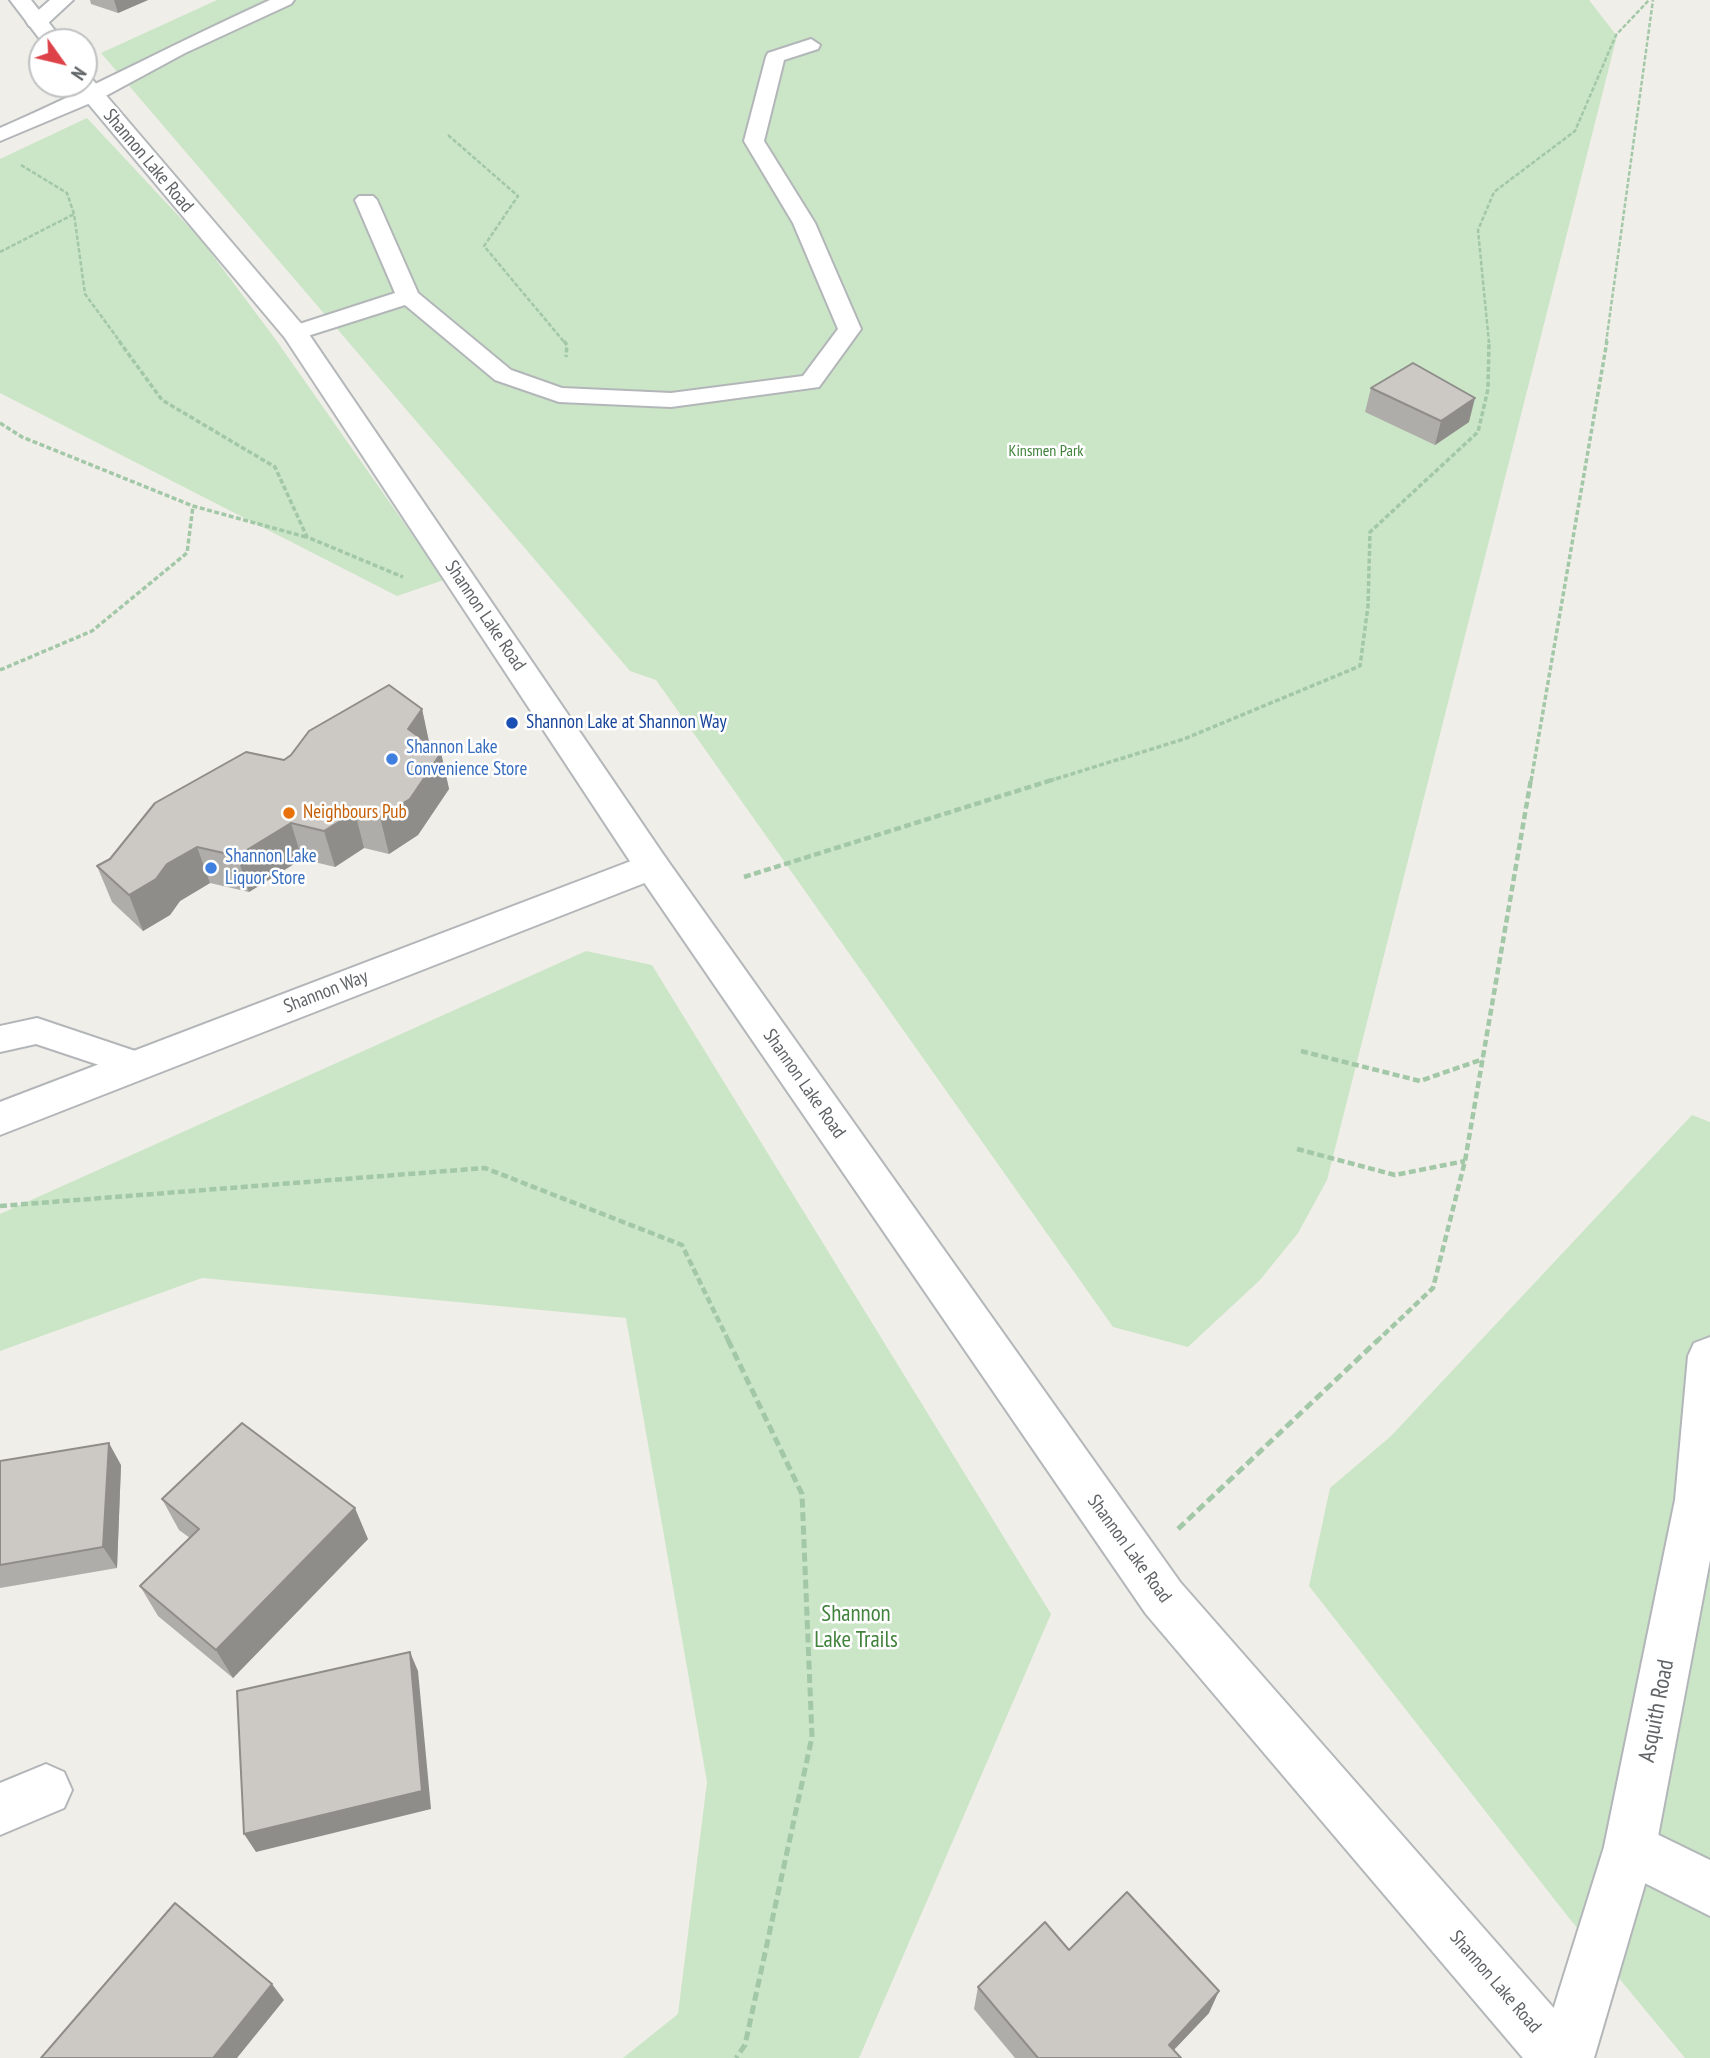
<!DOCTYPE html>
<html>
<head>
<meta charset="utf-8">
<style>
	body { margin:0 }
	#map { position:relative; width:1710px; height:2058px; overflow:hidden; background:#f0eee9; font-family:"PT Sans Narrow",sans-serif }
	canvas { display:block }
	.north { position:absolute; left:28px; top:28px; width:70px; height:70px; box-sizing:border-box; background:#fff; border:2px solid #bfc1c2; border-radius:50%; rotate:124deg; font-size:19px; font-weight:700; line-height:28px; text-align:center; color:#606467 }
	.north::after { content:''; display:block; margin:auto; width:24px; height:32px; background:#dd4249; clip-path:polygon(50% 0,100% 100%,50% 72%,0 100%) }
</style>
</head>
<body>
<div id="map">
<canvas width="1710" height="2058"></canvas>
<div class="north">N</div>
</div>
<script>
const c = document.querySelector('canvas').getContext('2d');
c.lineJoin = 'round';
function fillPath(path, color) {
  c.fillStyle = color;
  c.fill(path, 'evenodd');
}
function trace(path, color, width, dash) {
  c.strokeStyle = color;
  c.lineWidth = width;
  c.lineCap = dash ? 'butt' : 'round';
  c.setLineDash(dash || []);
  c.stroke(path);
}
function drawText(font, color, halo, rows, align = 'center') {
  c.font = font + ' "PT Sans Narrow",sans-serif';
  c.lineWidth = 5;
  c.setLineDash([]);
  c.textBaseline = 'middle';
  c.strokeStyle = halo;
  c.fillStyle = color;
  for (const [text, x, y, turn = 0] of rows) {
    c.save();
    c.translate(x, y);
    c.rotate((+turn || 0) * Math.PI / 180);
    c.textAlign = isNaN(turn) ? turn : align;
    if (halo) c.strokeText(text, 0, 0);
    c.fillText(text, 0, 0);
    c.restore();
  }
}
fillPath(new Path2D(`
	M217,0H1589L1617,36L1327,1180L1298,1233L1260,1280L1188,1347L1113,1327L656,680L630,671L101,53Z
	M87,118L202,241L276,340L444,580L397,596L0,393V159Z
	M586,951L652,965L1051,1614L859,2058H623L678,2014L707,1782L626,1318L202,1278L0,1351V1214Z
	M1692,1115L1710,1122V2058H1685L1569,1918L1309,1586L1330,1488L1391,1436Z`), '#cbe5c7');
const service = new Path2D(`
	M270,0H294L291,4L185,53L100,99L0,141V128C92,88 179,41 270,0Z
	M811,39L820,45L818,49L784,60L764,141L815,223L861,329L819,387L671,407L559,402L495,380L405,305L295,340L287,338L284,333L287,328L395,293L355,200L359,196H373L377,200L418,293L511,370L562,388L671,393L803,376L838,329L793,223L744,141L766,57L768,53Z
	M37,1018L150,1056L155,1065L150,1074L138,1078L36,1044L0,1052V1026Z`);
const minor = new Path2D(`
	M50,0H73L45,26H29L26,21Z
	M652,853L665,857L670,866L665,875L0,1135V1102Z
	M46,1764L64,1772L72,1790L64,1808L0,1835V1783Z
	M1630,1821L1710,1860V1916L1611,1866L1604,1847L1611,1828Z`);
const tertiary = new Path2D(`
	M1710,1337V1560L1656,1847L1594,2058H1538L1604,1847L1675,1500L1688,1356L1694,1343Z`);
const secondary = new Path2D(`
	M10,0H31L64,42H42Z
	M84,77L92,79L304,327L665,857L1180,1582L1580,2038L1588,2058H1523L1146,1614L639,875L285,338L76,89L73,84H84Z`);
trace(service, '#b3b6b9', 4);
trace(minor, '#b3b6b9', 4);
trace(tertiary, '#b3b6b9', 4);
trace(secondary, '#b4b8bb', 4);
trace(new Path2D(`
	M448,135L518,196L484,246L565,343
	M21,165L67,193L74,214L85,294L121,343
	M0,252L74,214
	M1489,343L1478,230L1494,192L1575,131L1616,35L1649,0
	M1606,343L1653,0`), '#a2c8a8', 2.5, [4.5, 2]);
trace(new Path2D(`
	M119,341L162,400L275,467L307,537L403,577
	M564,341L567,345L566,357
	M0,423L22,437L193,506L306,537
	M0,670L92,631L187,553L193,506
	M1049,781L1184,739L1360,666L1368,606L1370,532L1478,432L1488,389L1489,341
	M1531,781L1607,341`), '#a2c8a8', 3.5, [5, 2.5]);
trace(new Path2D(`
	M744,877L1055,779
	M1301,1051L1420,1081L1483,1059
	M1297,1149L1395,1175L1465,1161
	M0,1206L485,1168L682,1245L729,1342
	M1376,1342L1433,1288L1465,1161L1531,779`), '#a2c8a8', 4.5, [7, 3.5]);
trace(new Path2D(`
	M728,1340L802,1494L812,1737L745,2045L736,2058
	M1178,1529L1378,1340`), '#a2c8a8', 5, [9, 4.5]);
fillPath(service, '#fff');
fillPath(minor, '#fff');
fillPath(tertiary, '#fff');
fillPath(secondary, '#fff');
fillPath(new Path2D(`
	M90,0H148L118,13L91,4Z
	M1371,388L1469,422L1435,445L1365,412Z
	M422,709L429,744L441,753L449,789L418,835L389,854L364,848L335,867L302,859L249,892L210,883L180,901L170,915L143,931L112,902L97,866L284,760Z
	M0,1461L121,1465L117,1568L0,1588Z
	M162,1499L368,1539L233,1678L158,1616L140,1586L190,1538L179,1530Z
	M978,1987L1209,2013L1174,2050L1181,2058H1015L974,2009Z`), '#afada9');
fillPath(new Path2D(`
	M114,0H148L118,13Z
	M1475,398L1469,422L1435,445L1441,421Z
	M422,709L430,746L408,729Z
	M441,753L449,789L418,835L389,854L380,817Z
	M355,812L364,848L335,867L324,831Z
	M291,823L302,859L249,892L237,856Z
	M197,847L210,883L180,901L170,915L143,931L129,895L167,864Z
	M109,1443L121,1465L117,1568L103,1547Z
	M355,1508L368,1539L233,1678L216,1650Z
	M410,1652L418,1671L431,1809L256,1852L244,1834Z
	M272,1984L284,2000L237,2058H213Z
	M1219,1991L1209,2013L1166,2058L1169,2045Z`), '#8f8d8a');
const building = new Path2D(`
	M1413,363L1475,398L1441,421L1371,388Z
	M389,685L422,709L408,729L441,753L410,799L380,817L355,812L324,831L291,823L237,856L197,847L167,864L156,879L129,895L97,866L110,859L155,803L246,752L284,760L291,755L309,731Z
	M242,1423L355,1508L216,1650L140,1586L199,1529L162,1499Z
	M109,1443L103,1547L0,1565V1461Z
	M410,1652L422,1791L244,1834L237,1691Z
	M1127,1892L1219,1991L1169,2045L1181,2058H1038L978,1987L1045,1922L1069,1950Z
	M175,1903L272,1984L213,2058H41Z`);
fillPath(building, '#ccc9c5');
trace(building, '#8f8d8a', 2);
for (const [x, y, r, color] of [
	[512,723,7,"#1a4fb4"],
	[392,759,7,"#3f7fe0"],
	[289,813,7,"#e8710a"],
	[211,868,7,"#3f7fe0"]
]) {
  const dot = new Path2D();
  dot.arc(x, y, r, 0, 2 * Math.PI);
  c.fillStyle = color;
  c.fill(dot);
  trace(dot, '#fff', 2.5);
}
drawText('16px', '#41823c', '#fff', [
	["Kinsmen Park",1046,451]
]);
drawText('19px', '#606467', '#fff', [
	["Shannon Lake Road",148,161,50],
	["Shannon Lake Road",485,616,56],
	["Shannon Way",326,992,-21],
	["Shannon Lake Road",804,1084,55],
	["Shannon Lake Road",1129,1549,54],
	["Shannon Lake Road",1495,1982,49]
]);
drawText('19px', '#164399', '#fff', [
	["Shannon Lake at Shannon Way",526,723]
], 'left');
drawText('19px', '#366cbe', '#fff', [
	["Shannon Lake",406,748],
	["Convenience Store",406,770],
	["Shannon Lake",225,857],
	["Liquor Store",225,879]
], 'left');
drawText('19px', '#c56008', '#fff', [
	["Neighbours Pub",303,813]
], 'left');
drawText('23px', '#41823c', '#fff', [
	["Shannon",856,1614],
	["Lake Trails",856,1640]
]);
drawText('23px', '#606467', '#fff', [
	["Asquith Road",1657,1711,-79]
]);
</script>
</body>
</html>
